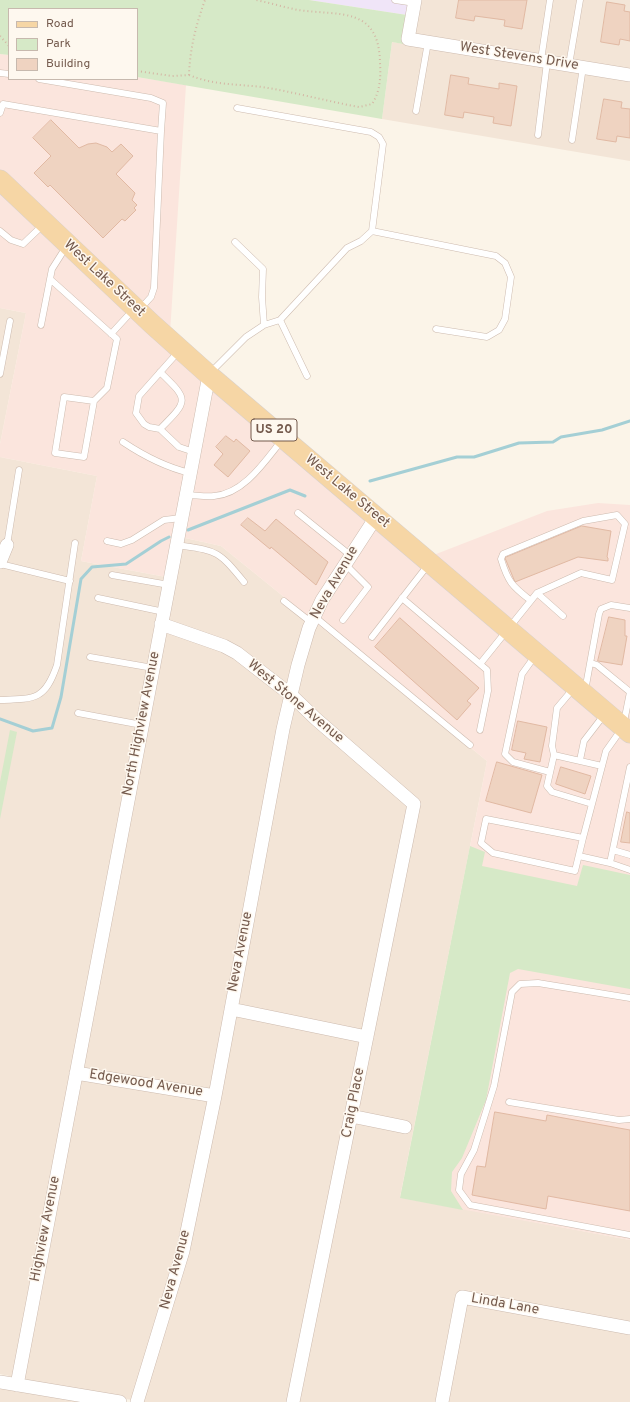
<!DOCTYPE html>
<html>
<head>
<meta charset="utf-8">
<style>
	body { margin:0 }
	#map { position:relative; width:630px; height:1402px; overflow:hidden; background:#fbf4e8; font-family:Overpass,sans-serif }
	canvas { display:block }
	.legend { position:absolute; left:8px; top:8px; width:130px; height:72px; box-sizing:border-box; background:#fef8ef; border:1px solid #c7b9ae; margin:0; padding:5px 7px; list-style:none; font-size:12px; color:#745a4d }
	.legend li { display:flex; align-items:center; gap:8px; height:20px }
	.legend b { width:20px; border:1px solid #c7b9ae }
</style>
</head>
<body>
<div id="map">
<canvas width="630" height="1402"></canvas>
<ul class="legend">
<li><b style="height:5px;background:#f6d6a5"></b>Road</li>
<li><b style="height:11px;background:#d6e9c7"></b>Park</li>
<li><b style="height:11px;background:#efd3c1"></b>Building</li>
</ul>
</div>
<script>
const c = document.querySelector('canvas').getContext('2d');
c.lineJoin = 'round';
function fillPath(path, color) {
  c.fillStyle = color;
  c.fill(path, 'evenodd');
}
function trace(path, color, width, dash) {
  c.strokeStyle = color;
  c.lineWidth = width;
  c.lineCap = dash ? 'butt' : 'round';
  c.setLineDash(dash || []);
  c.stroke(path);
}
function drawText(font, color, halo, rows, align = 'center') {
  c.font = font + ' Overpass,sans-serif';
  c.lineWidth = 3;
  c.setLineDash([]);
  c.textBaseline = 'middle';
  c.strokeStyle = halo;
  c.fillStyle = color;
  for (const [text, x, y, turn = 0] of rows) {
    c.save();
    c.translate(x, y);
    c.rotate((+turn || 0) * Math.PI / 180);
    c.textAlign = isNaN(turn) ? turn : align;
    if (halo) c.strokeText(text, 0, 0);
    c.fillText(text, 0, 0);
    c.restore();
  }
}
fillPath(new Path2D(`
	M421,0H630V161L382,119L392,42L411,45Z
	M0,308L26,313L0,444Z
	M0,457L97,476L81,561L166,577L14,1377L0,1374Z
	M181,537L221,546L487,761L400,1197L630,1240V1402H144L22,1381Z
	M0,1384L118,1402H0Z`), '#f3e5d7');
fillPath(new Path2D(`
	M0,54L9,55V79H137V77L186,85L170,333L0,176Z
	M0,188L205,376L166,577L81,561L97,476L0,457V444L26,313L0,308Z
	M211,380L630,739V1240L400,1198L487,761L221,546L181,537Z
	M598,503L630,505V726L431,556L547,511Z`), '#fbe5dd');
fillPath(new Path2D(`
	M309,0H410L407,15Z`), '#f0e5f8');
fillPath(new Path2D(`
	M0,0H309L407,15L403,44L392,42L382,119L137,77V9H9V55L0,54Z
	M10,730L17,732L0,819V782Z
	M470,846L485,852L482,866L577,886L583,865L630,875V989L518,969L510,973L486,1100L462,1158L452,1172L451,1191L463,1210L400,1198Z`), '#d6e9c7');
trace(new Path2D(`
	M370,481L457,457H474L519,443L553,442L561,437L602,430L630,421
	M188,530L290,490L305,496
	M0,719L33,731L52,728L61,697L81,579L92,567L126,564L161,541L169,537`), '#a4cfd5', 3);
const building = new Path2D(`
	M459,0H527L522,29L504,26L505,20L475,16L474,21L456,18Z
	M607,2L625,5L624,11L630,12V41L620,39L619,45L601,42Z
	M451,75L469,78L468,84L499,89V83L517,86L511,126L493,123L494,117L464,112L463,118L445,115Z
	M604,99L622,102L621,108L630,109V138L617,136L616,142L597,139Z
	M51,120L79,148L88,144L96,143L107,147L112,152L121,144L133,156L116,174L135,193L132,200L137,205L134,208L136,210L125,221L122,219L103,238L50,185L48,187L34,173L51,156L33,138Z
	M226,436L234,442L236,439L250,451L228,477L214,465L223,454L216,447Z
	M248,518L265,531L276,519L328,562L316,585L271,547L270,549L241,525Z
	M582,526L611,531L607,557L608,558V561L578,557L515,582L505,558Z
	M609,617L625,620V636H627L622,665L598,661Z
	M400,618L479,688L467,701L471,704L457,720L375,647Z
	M518,721L547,727L540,762L524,759L526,753L512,750Z
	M497,762L542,775L531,813L486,801Z
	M561,767L591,776L585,794L556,784Z
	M627,812L630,813V843L621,842Z
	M495,1112L546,1121L547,1115L630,1130V1211L548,1196L546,1209L472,1195L477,1166L485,1167Z`);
fillPath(building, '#efd3c1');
trace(building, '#e1b9a3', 1);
const lane = new Path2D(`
	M395,0L415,3
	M541,60L550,0
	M569,65L580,0
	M0,73L9,74
	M39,79L151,98L163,103L161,131
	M416,111L428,42
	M0,113L3,104L161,131L154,288L151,297L140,309
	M538,135L547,62
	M572,140L583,67
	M0,231L11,240L23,244L44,224
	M372,231L496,256L505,263L511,277L505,319L499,330L487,337L436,329
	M235,242L263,269L262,297L264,325
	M66,247L52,269L50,279L117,339L107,388L94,401L64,397L55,453L84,457L94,401
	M280,320L307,376
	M41,325L50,279
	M111,334L133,310
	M179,351L139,396L136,413L144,424L149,427L160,429L179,447L194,452
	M160,372C189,400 189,400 160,429
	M210,373L246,337L264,325L280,320L347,248L361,241L372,231L383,144L379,137L371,132L237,108
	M0,374L10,321
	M123,442C144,456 165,467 190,473
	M186,495C195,495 205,497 214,496C244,494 265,461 282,440
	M298,513L350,555
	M107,541L121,544L132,540L164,520L181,518
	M7,545L19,470
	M176,545C217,551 217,549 244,582
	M0,564L70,581
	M112,575L169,585
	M537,593L563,616
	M98,598L164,612
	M402,598L487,670L488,691L480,730
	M284,601L312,623
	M315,617L470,745
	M343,620L368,587L345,564
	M372,637L428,565
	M535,656L522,674L505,754L513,762L550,772
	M90,657L153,668
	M591,663L597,665L630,692
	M480,664L537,593L581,573L612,580L625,524L617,515L583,521L503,554L501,559C508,582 512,586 530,600
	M573,689L557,708L552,746L554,755L547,786L552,792L592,804L606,751L623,727L630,692
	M585,691L599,614L601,609L611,605L630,608
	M0,700C35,699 45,700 57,665L75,543
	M78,713L142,725
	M554,755L602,766
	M580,760L584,741L604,715
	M630,767L610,863L630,870
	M486,819L583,838L575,871L493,853L481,843Z
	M583,838L592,804
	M613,850L630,855
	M579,856L610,863
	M630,998L538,983L520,984L512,992L494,1086L474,1150L461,1174L459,1190L470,1205L630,1235
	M509,1102L619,1120L630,1119`);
const street = new Path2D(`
	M415,0L408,39L630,75
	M0,562L7,545
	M161,624L224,646L237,653L291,695L316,719L414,804L293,1402
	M231,1009L367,1037
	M76,1073L215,1096
	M351,1116L405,1127
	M0,1382L120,1402
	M17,1385L209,375
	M137,1402L183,1251L215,1096L283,729L298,665L309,628L322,600L376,517
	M442,1402L462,1297L630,1328`);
const primary = new Path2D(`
	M0,180L152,324L209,375L630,733`);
trace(lane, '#cdbbaf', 7);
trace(street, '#cdbbaf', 14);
trace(primary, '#d8d1cd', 21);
trace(new Path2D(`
	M0,36L9,46
	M137,71L172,76L189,75C190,48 196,25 205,0
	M189,75C213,85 236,84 262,87C294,92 326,101 359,107L372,104C380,92 381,77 380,63C379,6 340,16 298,10C284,7 270,3 256,0`), '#d4b6a4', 2, [1, 3]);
trace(lane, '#fff', 6);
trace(street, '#fff', 13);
trace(primary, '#f6d6a5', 20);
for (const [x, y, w] of [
	[274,430,46]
]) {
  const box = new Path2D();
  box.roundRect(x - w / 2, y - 11, w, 22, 3);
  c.fillStyle = '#fef8ef';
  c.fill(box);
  trace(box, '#745a4d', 1);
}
drawText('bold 13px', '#745a4d', null, [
	["US 20",274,430]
]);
drawText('14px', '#745a4d', '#fef8ef', [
	["West Stevens Drive",519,57,9],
	["West Lake Street",104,279,43],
	["West Lake Street",347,492,40],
	["Neva Avenue",335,583,-60],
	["West Stone Avenue",295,702,40],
	["North Highview Avenue",142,724,-79],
	["Neva Avenue",241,952,-79],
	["Edgewood Avenue",146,1084,9],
	["Craig Place",354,1103,-79],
	["Highview Avenue",46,1229,-79],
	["Neva Avenue",176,1270,-75],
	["Linda Lane",505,1305,10]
]);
</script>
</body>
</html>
